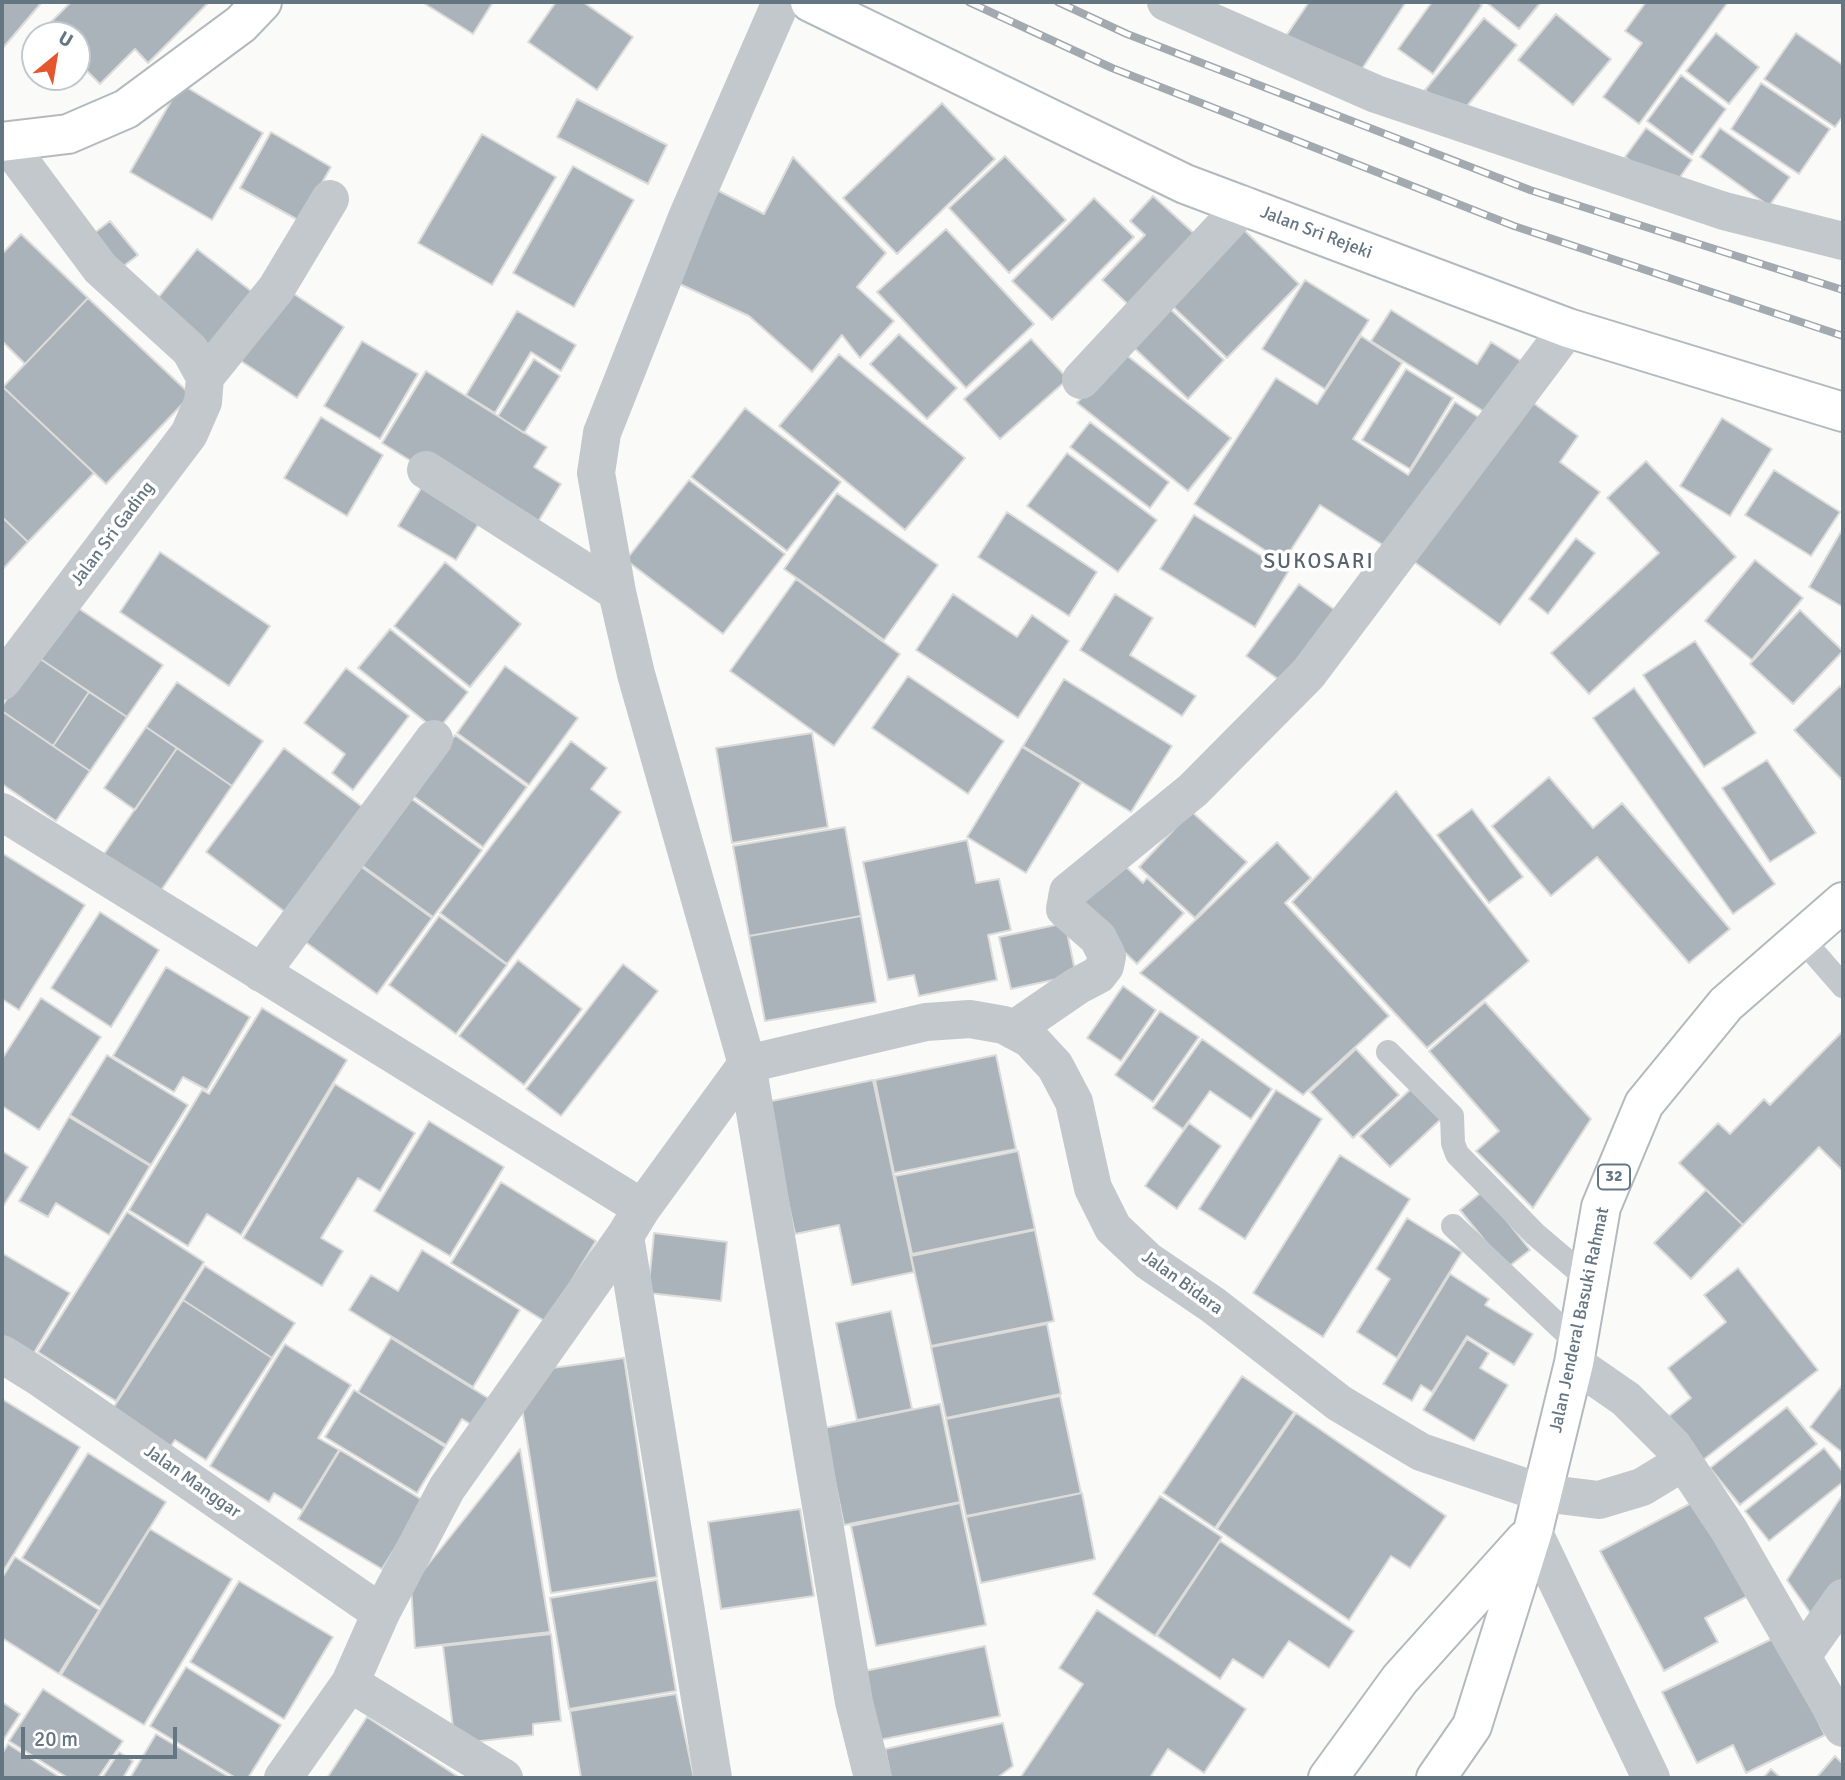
<!DOCTYPE html>
<html>
<head>
<meta charset="utf-8">
<style>
	body { margin:0 }
	#map { position:relative; width:1845px; height:1780px; overflow:hidden; background:#fafaf8; font-family:Signika,sans-serif }
	canvas { display:block }
	.frame { position:absolute; inset:0; border:4px solid #657683; pointer-events:none }
	.north { position:absolute; left:21px; top:21px; width:70px; height:70px; box-sizing:border-box; background:#fff; border:2px solid #c1c8cd; border-radius:50%; rotate:30deg; font-size:19px; font-weight:700; line-height:28px; text-align:center; color:#657683 }
	.north::after { content:''; display:block; margin:auto; width:24px; height:32px; background:#e4572e; clip-path:polygon(50% 0,100% 100%,50% 72%,0 100%) }
	.scale { position:absolute; left:21px; top:1727px; width:156px; height:32px; box-sizing:border-box; border:4px solid #657683; border-top:0; padding-left:9px; font-size:21px; line-height:24px; white-space:nowrap; color:#657683; -webkit-text-stroke:5px #fff; paint-order:stroke }
</style>
</head>
<body>
<div id="map">
<canvas width="1845" height="1780"></canvas>
<div class="frame"></div>
<div class="north">U</div>
<div class="scale">20 m</div>
</div>
<script>
const c = document.querySelector('canvas').getContext('2d');
c.lineJoin = 'round';
function fillPath(path, color) {
  c.fillStyle = color;
  c.fill(path, 'evenodd');
}
function trace(path, color, width, dash) {
  c.strokeStyle = color;
  c.lineWidth = width;
  c.lineCap = dash ? 'butt' : 'round';
  c.setLineDash(dash || []);
  c.stroke(path);
}
function drawText(font, color, halo, rows, align = 'center') {
  c.font = font + ' Signika,sans-serif';
  c.lineWidth = 7;
  c.setLineDash([]);
  c.textBaseline = 'middle';
  c.strokeStyle = halo;
  c.fillStyle = color;
  for (const [text, x, y, turn = 0] of rows) {
    c.save();
    c.translate(x, y);
    c.rotate((+turn || 0) * Math.PI / 180);
    c.textAlign = isNaN(turn) ? turn : align;
    if (halo) c.strokeText(text, 0, 0);
    c.fillText(text, 0, 0);
    c.restore();
  }
}
const building = new Path2D(`
	M2,2H42L2,49Z
	M71,2H209L148,63L135,49L100,84L77,61V35H51L44,29Z
	M422,2H493L473,34Z
	M556,2H583L633,37L597,90L528,42Z
	M1309,2H1406L1354,81L1286,36Z
	M1432,2H1477L1482,5L1433,74L1398,49Z
	M1486,2H1541L1519,29Z
	M1646,2H1728L1639,124L1603,97L1642,43L1625,31Z
	M1556,14L1611,59L1573,105L1518,60Z
	M1484,18L1517,45L1458,117L1425,90Z
	M1716,33L1759,67L1729,104L1686,71Z
	M1796,33L1843,65V116L1835,127L1764,79Z
	M1681,75L1726,109L1692,155L1647,121Z
	M1761,83L1830,129L1799,174L1731,129Z
	M181,84L263,133L212,220L130,172Z
	M577,99L667,145L648,184L557,137Z
	M942,103L995,159L897,254L843,198Z
	M1646,128L1692,160L1671,190L1625,157Z
	M1720,128L1790,177L1769,206L1700,157Z
	M271,132L331,167L300,221L240,188Z
	M482,134L556,177L492,285L418,243Z
	M1005,156L1066,220L1009,273L949,208Z
	M793,157L886,253L857,287L894,321L860,358L842,335L812,372L749,316L671,280L715,189L764,214Z
	M573,166L634,200L574,307L513,273Z
	M1153,196L1199,238L1133,309L1102,280L1145,235L1130,221Z
	M1094,198L1134,237L1052,320L1012,281Z
	M110,221L138,255L121,268L93,234Z
	M1241,227L1299,284L1227,358L1167,301Z
	M946,229L1034,324L966,388L877,292Z
	M21,234L88,298L25,364L2,341V254Z
	M197,249L260,298L218,352L154,303Z
	M1305,280L1369,320L1325,389L1262,349Z
	M288,290L344,327L297,398L241,361Z
	M88,298L191,395L106,484L3,387Z
	M1164,303L1224,360L1188,399L1128,342Z
	M1391,310L1477,364L1491,342L1529,366L1496,419L1371,341Z
	M517,311L576,345L561,371L531,352L495,413L466,395Z
	M899,334L957,388L927,419L870,364Z
	M1361,336L1402,363L1353,439L1408,475L1455,402L1483,420L1397,554L1320,505L1283,562L1194,504L1276,378L1317,404Z
	M1031,339L1068,379L1000,439L964,399Z
	M362,341L418,374L380,439L324,406Z
	M1120,350L1231,438L1188,491L1077,403Z
	M839,354L965,458L905,530L779,426Z
	M534,359L560,376L524,433L498,416Z
	M1406,369L1453,398L1410,469L1362,440Z
	M426,371L547,447L534,467L561,484L530,535L382,443Z
	M3,387L94,473L28,542L2,517Z
	M1532,402L1578,436L1560,462L1600,492L1500,625L1413,561Z
	M745,408L841,482L787,551L691,477Z
	M321,417L383,455L347,516L284,478Z
	M1722,418L1772,449L1730,516L1680,486Z
	M1090,422L1169,482L1150,508L1070,447Z
	M1067,453L1157,520L1118,572L1027,506Z
	M1646,461L1736,557L1589,694L1551,653L1659,553L1607,498Z
	M1774,470L1840,512L1811,556L1745,515Z
	M689,480L785,554L723,634L626,560Z
	M423,485L481,520L456,560L398,526Z
	M837,493L938,565L884,640L784,569Z
	M1007,512L1097,572L1069,616L978,557Z
	M1194,515L1288,572L1255,627L1160,569Z
	M2,517L28,542L2,570Z
	M1843,528V607L1809,587Z
	M1576,538L1595,553L1548,614L1529,599Z
	M160,552L270,626L229,686L120,612Z
	M1755,560L1803,598L1752,660L1705,621Z
	M445,562L521,624L470,687L394,626Z
	M796,579L900,654L834,746L730,671Z
	M1299,584L1342,615L1289,687L1246,656Z
	M953,594L1017,637L1032,615L1069,641L1018,718L916,650Z
	M1115,594L1153,618L1130,655L1196,696L1182,716L1080,650Z
	M72,604L163,665L127,717L36,656Z
	M1800,610L1843,651L1793,704L1750,664Z
	M390,629L468,692L437,731L358,668Z
	M1695,641L1756,733L1704,767L1643,675Z
	M36,656L89,692L53,746L2,711V706Z
	M505,666L578,718L529,785L457,733Z
	M346,668L409,716L353,790L332,773L345,754L304,723Z
	M908,676L1004,741L968,794L872,728Z
	M1064,679L1172,746L1131,812L1023,746Z
	M177,682L263,741L232,786L146,727Z
	M1840,686L1843,689V781L1794,730Z
	M1634,688L1775,884L1733,914L1593,718Z
	M89,692L127,717L90,771L53,746Z
	M2,711L90,771L56,821L2,784Z
	M146,727L177,748L135,810L104,788Z
	M812,733L828,827L732,843L716,748Z
	M455,735L527,787L483,847L412,795Z
	M571,741L607,768L591,789L621,812L507,964L440,913Z
	M1022,747L1081,783L1026,873L967,837Z
	M177,748L232,786L160,892L104,854Z
	M284,748L372,814L293,918L206,852Z
	M1767,760L1816,833L1770,862L1722,788Z
	M1549,777L1593,828L1622,803L1730,929L1689,963L1597,857L1551,896L1492,826Z
	M1396,791L1529,961L1427,1048L1292,902Z
	M409,797L482,850L433,917L360,864Z
	M1472,809L1523,877L1489,903L1437,835Z
	M1191,811L1247,862L1195,918L1139,867Z
	M845,827L861,916L749,936L733,846Z
	M967,840L976,883L999,879L1011,930L988,935L997,980L919,996L914,975L888,980L863,862Z
	M1277,842L1311,878L1285,903L1389,1016L1303,1095L1140,973Z
	M2,853L85,905L19,1010L2,999Z
	M1119,860L1143,883L1147,878L1184,913L1137,964L1076,906Z
	M359,865L432,918L377,994L304,941Z
	M100,912L159,950L111,1027L51,988Z
	M439,916L507,965L456,1034L389,985Z
	M861,916L876,1002L765,1021L749,936Z
	M1065,923L1076,975L1011,989L999,937Z
	M518,960L582,1009L524,1085L459,1036Z
	M623,964L658,991L561,1116L526,1089Z
	M166,967L250,1017L207,1090L183,1077L174,1092L113,1056Z
	M1123,986L1156,1010L1121,1061L1087,1038Z
	M41,998L101,1037L39,1130L2,1106V1059Z
	M1485,1002L1591,1119L1533,1208L1476,1151L1499,1131L1429,1051Z
	M262,1008L347,1060L241,1235L207,1214L188,1246L129,1210L202,1090L209,1094Z
	M1160,1011L1199,1037L1153,1102L1115,1075Z
	M1843,1031V1171L1819,1147L1743,1225L1679,1163L1718,1123L1730,1134L1764,1099L1770,1105Z
	M1202,1039L1272,1089L1251,1119L1210,1091L1183,1129L1153,1108Z
	M1356,1049L1399,1095L1353,1138L1310,1092Z
	M107,1055L188,1105L151,1165L70,1115Z
	M996,1055L1016,1149L894,1173L875,1080Z
	M873,1080L914,1272L852,1285L839,1225L795,1234L767,1102Z
	M335,1084L415,1133L380,1191L358,1178L321,1238L343,1251L322,1286L243,1238Z
	M1412,1088L1441,1119L1390,1167L1360,1136Z
	M1276,1090L1322,1119L1245,1239L1199,1209Z
	M69,1117L150,1166L109,1235L56,1203L48,1217L19,1201Z
	M429,1121L504,1167L450,1256L374,1211Z
	M1189,1123L1221,1146L1177,1209L1145,1186Z
	M2,1151L28,1167L2,1208Z
	M1018,1151L1035,1229L912,1254L895,1176Z
	M1340,1155L1410,1199L1323,1337L1253,1293Z
	M501,1182L596,1241L546,1322L451,1263Z
	M1706,1190L1743,1225L1691,1279L1654,1243Z
	M1483,1191L1530,1250L1507,1268L1460,1210Z
	M127,1212L204,1262L116,1401L38,1352Z
	M1407,1218L1462,1252L1397,1358L1357,1332L1390,1279L1376,1269Z
	M1035,1230L1054,1321L931,1346L911,1256Z
	M654,1233L727,1242L721,1301L648,1293Z
	M422,1250L520,1310L473,1387L349,1310L371,1275L398,1291Z
	M2,1253L70,1293L29,1361L2,1345Z
	M205,1266L295,1323L272,1358L183,1300Z
	M1738,1268L1818,1370L1703,1460L1669,1416L1691,1398L1668,1368L1726,1322L1704,1295Z
	M1450,1274L1489,1299L1485,1305L1533,1334L1514,1365L1467,1336L1432,1392L1421,1385L1412,1401L1383,1384Z
	M183,1300L272,1358L206,1460L175,1440L166,1453L108,1416Z
	M891,1311L912,1409L857,1420L836,1323Z
	M1047,1324L1061,1394L946,1418L931,1347Z
	M391,1338L496,1403L479,1429L462,1419L446,1445L358,1392Z
	M1467,1339L1489,1353L1480,1368L1508,1385L1474,1441L1423,1410Z
	M285,1344L351,1385L318,1438L339,1450L302,1510L274,1493L269,1502L210,1466Z
	M624,1358L657,1577L551,1593L519,1388L538,1370Z
	M1242,1376L1294,1412L1215,1528L1163,1493Z
	M1843,1384V1453L1810,1427Z
	M354,1390L445,1447L417,1493L325,1437Z
	M1060,1396L1081,1493L966,1516L946,1419Z
	M2,1399L80,1447L2,1573Z
	M940,1404L960,1502L844,1525L824,1428Z
	M1787,1407L1817,1444L1740,1505L1710,1468Z
	M1296,1413L1446,1516L1410,1568L1391,1556L1349,1620L1217,1529Z
	M1824,1448L1843,1472V1482L1769,1541L1745,1511Z
	M520,1449L550,1632L415,1648L411,1586Z
	M340,1450L424,1501L382,1569L298,1519Z
	M88,1453L166,1502L100,1607L22,1558Z
	M1082,1493L1095,1559L981,1583L966,1517Z
	M1843,1494V1580L1816,1621L1787,1580Z
	M1160,1496L1222,1537L1155,1636L1093,1594Z
	M1697,1500L1748,1596L1705,1618L1718,1642L1664,1671L1600,1551Z
	M960,1503L986,1625L876,1646L851,1526Z
	M800,1509L814,1596L721,1609L708,1522Z
	M150,1529L232,1579L144,1725L61,1675Z
	M1220,1541L1354,1631L1329,1668L1289,1641L1263,1678L1233,1659L1220,1679L1157,1636Z
	M15,1557L99,1610L59,1674L2,1638V1578Z
	M657,1580L676,1691L569,1709L550,1598Z
	M239,1581L333,1637L284,1719L190,1662Z
	M1097,1610L1246,1709L1204,1773L1168,1749L1151,1776L1154,1778H1020L1083,1684L1059,1668Z
	M551,1634L561,1721L533,1724V1735L455,1744L443,1646Z
	M1776,1637L1825,1735L1746,1773L1733,1745L1697,1763L1662,1692Z
	M985,1646L1000,1716L879,1740L865,1671Z
	M186,1667L281,1725L248,1778H236L150,1726Z
	M43,1689L123,1741L98,1778H68L9,1741Z
	M676,1694L694,1778H581L570,1711Z
	M2,1702L20,1714L2,1742Z
	M367,1717L460,1778H327Z
	M1003,1723L1013,1766L997,1778H891L885,1749Z
	M156,1734L229,1777L228,1778H130Z
	M8,1744L61,1778H2V1754Z
	M119,1752L133,1761L123,1778H102Z
	M1835,1756L1843,1764V1778H1816Z
	M1771,1769L1781,1778H1763Z`);
fillPath(building, '#aab3b9');
trace(building, '#dcdcda', 2);
const secondary = new Path2D(`
	M810,2L1185,184L1568,328L1843,412
	M2,142L68,134L126,109L241,24L262,2`);
const highway = new Path2D(`
	M1328,1778L1400,1679L1525,1540
	M1436,1778L1472,1726L1533,1531L1574,1363L1601,1207L1644,1104L1726,1004L1843,902`);
trace(secondary, '#b3babf', 42);
trace(highway, '#b4b9bd', 42);
trace(new Path2D(`
	M1802,939L1843,986
	M1388,1052L1452,1116L1453,1143L1457,1154L1535,1234L1589,1280
	M1453,1226L1577,1343`), '#c3c8cc', 24);
trace(new Path2D(`
	M781,2L688,215L602,433L596,473L617,592L636,674L747,1064L854,1702L873,1778
	M1166,2L1376,94L1724,211L1843,241
	M6,142L100,268L190,350L205,377
	M205,377L276,289L330,199
	M1081,380L1244,205
	M426,470L617,592
	M2,681L189,434L203,402L205,377
	M2,812L642,1208
	M261,973L434,739
	M1013,1030L1077,986L1098,975L1105,966L1107,956L1098,938L1065,909L1068,892L1193,790L1308,674L1568,328
	M747,1064L926,1022L970,1019L1004,1025L1030,1039L1055,1066L1074,1102L1093,1188L1113,1228L1148,1261L1213,1305L1339,1403L1421,1452L1542,1493L1599,1500L1642,1487L1683,1462
	M625,1236L713,1778
	M2,1354L39,1377L381,1613
	M1574,1363L1626,1399L1673,1446L1729,1530L1843,1728
	M1533,1531L1651,1778
	M1802,1656L1843,1598
	M350,1683L504,1778
	M283,1778L350,1683L381,1613L447,1488L625,1236L642,1208L747,1064`), '#c3c8cc', 38);
trace(secondary, '#fff', 38);
trace(highway, '#fff', 38);
const rail = new Path2D(`
	M969,2L1112,68L1514,226L1843,336
	M1058,2L1127,34L1530,190L1843,290`);
trace(rail, '#a2aab0', 8);
trace(rail, '#fff', 5, [16]);
for (const [x, y, w] of [
	[1614,1177,32]
]) {
  const box = new Path2D();
  box.roundRect(x - w / 2, y - 12.5, w, 25, 5);
  c.fillStyle = '#fff';
  c.fill(box);
  trace(box, '#657683', 2);
}
drawText('bold 16px', '#657683', null, [
	["32",1614,1177]
]);
drawText('18px', '#657683', '#fff', [
	["Jalan Sri Rejeki",1316,233,21],
	["Jalan Sri Gading",113,534,-53],
	["Jalan Bidara",1182,1283,36],
	["Jalan Jenderal Basuki Rahmat",1580,1320,-78],
	["Jalan Manggar",192,1482,35]
]);
c.letterSpacing = '2px';
drawText('21px', '#57646e', '#fff', [
	["SUKOSARI",1319,562]
]);
c.letterSpacing = '0px';
</script>
</body>
</html>
